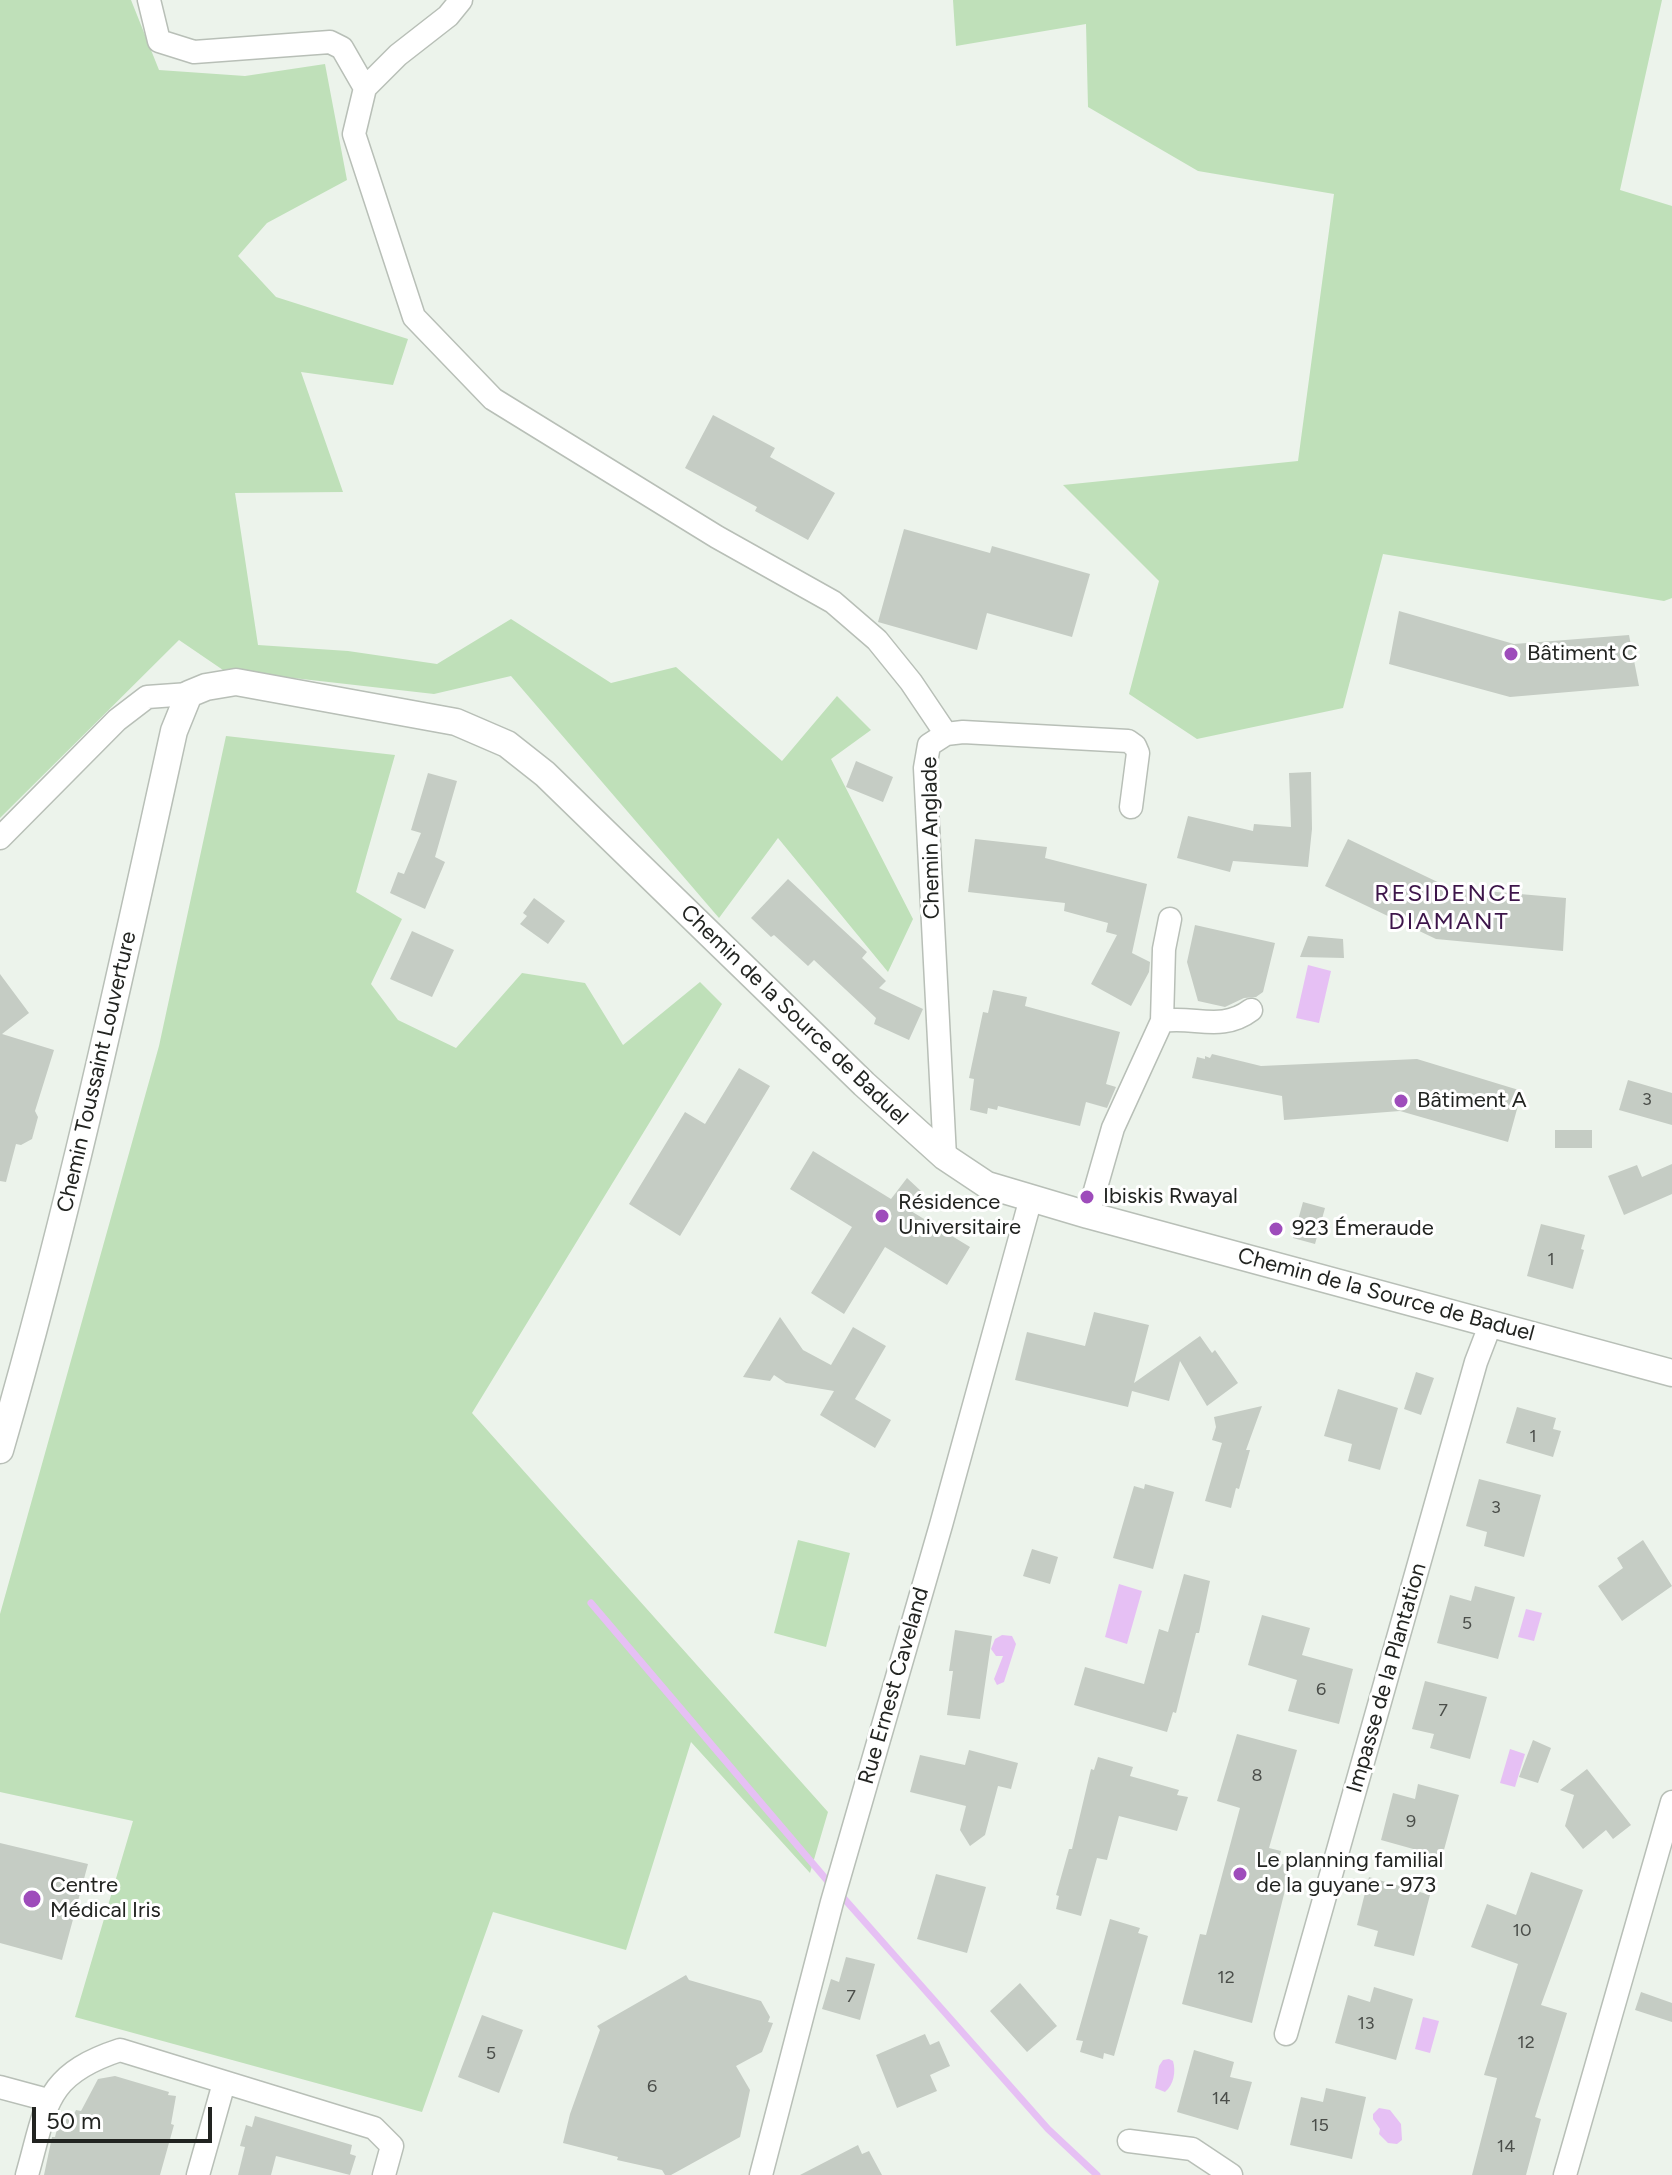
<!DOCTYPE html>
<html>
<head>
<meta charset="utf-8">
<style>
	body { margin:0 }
	#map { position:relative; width:1672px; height:2175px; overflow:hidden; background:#ecf3eb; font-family:Figtree,sans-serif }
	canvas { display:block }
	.scale { position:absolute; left:32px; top:2107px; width:180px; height:36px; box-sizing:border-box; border:4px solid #222421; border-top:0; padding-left:10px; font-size:24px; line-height:28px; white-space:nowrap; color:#222421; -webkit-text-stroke:6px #fff; paint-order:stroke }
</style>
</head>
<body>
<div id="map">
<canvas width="1672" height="2175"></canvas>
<div class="scale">50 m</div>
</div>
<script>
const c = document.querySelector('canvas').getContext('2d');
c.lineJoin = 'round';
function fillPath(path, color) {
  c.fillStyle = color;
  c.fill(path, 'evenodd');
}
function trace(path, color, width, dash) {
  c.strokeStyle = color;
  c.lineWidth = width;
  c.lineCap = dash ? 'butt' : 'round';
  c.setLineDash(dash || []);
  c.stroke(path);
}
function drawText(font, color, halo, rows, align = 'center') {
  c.font = font + ' Figtree,sans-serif';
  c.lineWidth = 6;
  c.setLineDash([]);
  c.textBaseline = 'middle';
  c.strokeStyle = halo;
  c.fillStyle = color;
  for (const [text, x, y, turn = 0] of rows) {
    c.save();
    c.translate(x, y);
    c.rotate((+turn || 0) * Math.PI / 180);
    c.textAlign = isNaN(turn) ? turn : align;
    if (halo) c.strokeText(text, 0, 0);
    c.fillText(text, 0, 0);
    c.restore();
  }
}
fillPath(new Path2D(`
	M0,0H131L159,70L245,76L325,64L347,180L267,223L238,256L276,297L408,339L393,385L301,372L343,492L235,493L258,645L348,651L437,664L511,619L611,683L676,667L782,761L837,696L871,730L831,759L913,919L888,972L778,838L719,918L511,676L434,694L223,670L179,640L0,818Z
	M953,0H1662L1620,190L1672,206V598L1664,601L1383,554L1343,708L1197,739L1129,694L1159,581L1063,485L1298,461L1334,194L1198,171L1088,107L1086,24L956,46Z
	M226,736L395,755L356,892L402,919L371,984L398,1020L456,1048L522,973L585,983L623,1045L700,982L722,1004L472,1413L828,1812L810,1873L691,1742L626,1950L493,1912L422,2112L75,2017L133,1821L0,1792V1614L159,1046Z
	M798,1540L850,1553L826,1647L774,1633Z`), '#bfe0b9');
fillPath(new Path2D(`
	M1308,965L1331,971L1319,1023L1296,1018Z
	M1119,1584L1142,1591L1127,1644L1105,1637Z
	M1526,1609L1542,1613L1534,1641L1518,1637Z
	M1002,1635L1012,1636L1016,1644L1004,1682L997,1685L994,1679L1003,1656H996L991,1649L995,1639Z
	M1510,1749L1525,1754L1515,1787L1500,1783Z
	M1423,2017L1439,2021L1430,2053L1415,2049Z
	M1169,2059L1173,2061C1176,2071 1174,2085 1165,2092L1155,2088L1159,2066L1163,2060Z
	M1379,2108L1390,2110L1401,2124L1402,2140L1397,2144L1388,2143L1379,2134L1380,2129L1373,2119V2114Z`), '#e6c0f4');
trace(new Path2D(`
	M591,1603L831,1885
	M840,1894L1048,2129L1097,2175`), '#e6c0f4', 7);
fillPath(new Path2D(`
	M713,415L775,448L770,457L835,493L808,540L755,511L757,507L685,468Z
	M904,529L990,553L992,546L1090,574L1072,637L987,613L977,650L878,622Z
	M1399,611L1514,644L1629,635L1639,686L1510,697L1389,664Z
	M856,761L893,777L883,802L846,787Z
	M1311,772L1312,829L1308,867L1233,861L1230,872L1177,858L1188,816L1253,831L1254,824L1291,827L1289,773Z
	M428,773L457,781L435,857L445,862L425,909L390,893L398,872L404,874L421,833L411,830Z
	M975,839L1047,847L1045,858L1147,884L1132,953L1150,962L1149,972L1131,1006L1091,984L1117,935L1106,932L1108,923L1064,911L1065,903L968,892Z
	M1348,839L1450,888L1566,898L1563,951L1436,939L1325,886Z
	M788,879L867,952L862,958L886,981L879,988L923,1009L909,1040L874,1024L876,1018L814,960L808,966L774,935L771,937L751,918Z
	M534,898L565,921L548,944L520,924L527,916L523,913Z
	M1195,925L1275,943L1263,992L1256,997L1244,998L1225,1007L1198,1001L1187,962Z
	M412,931L454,950L432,997L390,979Z
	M1308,936L1343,939L1344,958L1300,957Z
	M0,974L29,1013L2,1034L54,1050L35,1111L38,1117L32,1139L21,1145L16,1144L6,1182L0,1181Z
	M993,990L1027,997L1025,1006L1120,1032L1106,1084L1116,1087L1107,1108L1086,1102L1080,1126L998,1106L997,1110L988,1108L987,1114L970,1110L974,1079L969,1078L983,1012L988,1013Z
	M1212,1054L1261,1066L1417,1059L1522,1091L1508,1142L1400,1111L1284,1120L1282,1096L1192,1078L1197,1057L1205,1059V1056L1210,1058Z
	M739,1068L770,1086L680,1236L629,1204L685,1112L705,1124Z
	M1628,1080L1672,1093V1125L1619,1110Z
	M1555,1130H1592V1148H1555Z
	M813,1151L891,1199L907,1178L922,1192L906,1208L970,1247L947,1285L885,1247L844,1314L811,1293L852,1227L790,1189Z
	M1672,1164V1194L1624,1215L1608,1176L1637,1165L1642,1177Z
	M1303,1202L1325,1208L1315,1244L1293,1238Z
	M1541,1224L1585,1235L1581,1249L1584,1250L1573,1289L1527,1276Z
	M1094,1312L1149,1325L1134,1383L1200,1336L1212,1353L1215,1350L1238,1383L1207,1406L1180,1361L1169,1401L1132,1391L1128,1407L1015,1380L1027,1332L1085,1346Z
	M780,1317L803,1350L831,1365L853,1327L886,1346L855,1399L891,1420L875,1448L820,1415L834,1391L786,1383L774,1375L770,1381L743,1377Z
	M1416,1372L1434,1378L1421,1415L1404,1409Z
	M1338,1389L1398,1408L1380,1470L1348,1461L1352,1444L1324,1436Z
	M1262,1406L1246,1450H1250L1239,1489L1236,1488L1231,1508L1205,1501L1222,1443L1212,1440L1216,1427L1214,1417Z
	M1517,1407L1556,1418L1553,1429L1561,1431L1553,1457L1506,1443Z
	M1479,1479L1541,1495L1524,1557L1484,1546L1487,1532L1466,1526Z
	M1145,1484L1174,1492L1153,1569L1113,1558L1134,1486L1144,1489Z
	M1643,1540L1672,1586L1622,1621L1598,1586L1623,1568L1617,1558Z
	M1032,1549L1058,1557L1050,1584L1023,1576Z
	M1184,1574L1210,1581L1199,1633H1196L1176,1713L1173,1712L1167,1732L1074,1705L1085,1667L1144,1684L1159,1629L1168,1632Z
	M1475,1586L1515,1597L1498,1659L1437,1643L1450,1595L1471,1601Z
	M1262,1615L1310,1628L1302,1655L1353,1669L1339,1724L1288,1711L1297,1680L1248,1665Z
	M955,1630L992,1636L980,1719L947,1715L953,1671H949Z
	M1425,1681L1487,1697L1470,1759L1430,1748L1434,1734L1412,1729Z
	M1237,1734L1297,1750L1269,1848L1281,1851L1278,1863L1291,1866L1252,2023L1182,2004L1200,1934L1206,1935L1240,1808L1217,1801Z
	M1533,1740L1551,1748L1538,1783L1519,1777Z
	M969,1750L1018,1763L1011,1789L998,1786L985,1835L970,1846L960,1830L966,1806L910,1792L920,1755L965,1765Z
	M1098,1757L1133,1767L1130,1776L1179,1790L1177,1795L1188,1797L1177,1831L1119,1816L1107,1860L1097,1858L1081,1916L1056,1909L1059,1896L1056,1895L1069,1849H1072L1091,1769L1094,1770Z
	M1587,1769L1631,1825L1613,1839L1606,1830L1583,1849L1565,1826L1574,1795L1560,1790Z
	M1418,1784L1459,1795L1442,1857L1381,1840L1393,1793L1415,1799Z
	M0,1843L88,1864L62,1960L0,1943Z
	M1531,1872L1583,1890L1541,2005L1567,2013L1535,2117L1541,2119L1526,2175H1472L1497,2078L1484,2075L1518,1964L1471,1947L1487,1904L1516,1915Z
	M936,1874L986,1887L967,1953L917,1939Z
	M1369,1877L1430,1895L1414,1956L1374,1946L1378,1931L1357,1925Z
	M1110,1919L1140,1928L1138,1933L1148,1936L1114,2056L1104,2053L1103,2059L1080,2052L1083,2041L1076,2040Z
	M846,1957L875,1964L860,2020L822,2009L831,1979L839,1982Z
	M686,1975L689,1980L761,2001L770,2017L768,2022L773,2023L762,2052L736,2066L750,2090L740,2137L671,2175H665L662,2170L617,2160L618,2157L563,2143L570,2114L600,2030L597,2026Z
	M1020,1983L1057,2026L1027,2052L990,2011Z
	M1374,1987L1413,1999L1396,2060L1335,2043L1348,1995L1370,2002Z
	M1641,1992L1672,2003V2022L1635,2010Z
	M482,2015L523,2030L499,2093L458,2077Z
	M925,2034L930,2045L939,2041L950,2066L930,2075L937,2091L897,2108L876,2055Z
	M1194,2050L1234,2062L1230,2077L1252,2082L1238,2130L1177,2112Z
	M115,2076L169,2092L168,2095L176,2096L171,2124L174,2125L160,2175H44L52,2137H55L60,2117L71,2120L76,2110L81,2111L98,2079Z
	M1326,2088L1366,2097L1352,2159L1290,2145L1301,2097L1323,2102Z
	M255,2116L352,2145L350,2154L356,2156L350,2175L276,2156L271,2175H238L245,2147L240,2146L246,2125L252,2127Z
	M858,2145L862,2154L869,2151L882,2175H800Z`), '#c5ccc4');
const minor = new Path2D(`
	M149,0L159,41L194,52L330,42L342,48L365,88
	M461,0L448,16L398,55L365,88L354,134L414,317L493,399L717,537L833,602L877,640L911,682L946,734
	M0,838L117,720L147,697L189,694
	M1162,1021L1164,949L1170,919
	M945,1157L925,768L929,745L946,734L963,732L1128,741L1135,746L1138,753L1131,807
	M1088,1215L1113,1128L1162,1021C1195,1016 1222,1032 1251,1010
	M1286,2034L1476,1362L1491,1323
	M0,2087L48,2100
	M1129,2141L1192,2149L1231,2175
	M27,2175C47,2105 44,2075 120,2050L374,2128L392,2146L384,2175
	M198,2175L224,2083
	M761,2175L832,1902L941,1525L1031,1198
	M1565,2175L1672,1802`);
const tertiary = new Path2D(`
	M0,1450C69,1213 121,972 174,731L189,694L206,687L236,682L456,722L507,744L545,774L864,1084L945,1157L987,1185L1088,1215L1672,1373`);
trace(minor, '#b8bfb7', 25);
trace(tertiary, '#b8bfb7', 29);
trace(minor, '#fff', 22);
trace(tertiary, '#fff', 26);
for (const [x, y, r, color] of [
	[1511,654,8,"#9e4cbb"],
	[1401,1101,8,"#9e4cbb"],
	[1087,1197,8,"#9e4cbb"],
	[882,1216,8,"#9e4cbb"],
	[1276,1229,8,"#9e4cbb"],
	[1240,1874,8,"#9e4cbb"],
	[32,1899,10,"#9e4cbb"]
]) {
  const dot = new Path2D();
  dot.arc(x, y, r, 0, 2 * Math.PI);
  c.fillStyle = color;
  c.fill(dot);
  trace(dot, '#fff', 3);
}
drawText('18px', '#4b4e4a', null, [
	["3",1647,1100],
	["1",1551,1260],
	["1",1533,1437],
	["3",1496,1508],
	["5",1467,1624],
	["6",1321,1690],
	["7",1443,1711],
	["8",1257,1776],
	["9",1411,1822],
	["10",1522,1931],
	["12",1226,1978],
	["7",851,1997],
	["13",1366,2024],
	["12",1526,2043],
	["5",491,2054],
	["6",652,2087],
	["14",1221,2099],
	["15",1320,2126],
	["14",1506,2147]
]);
drawText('22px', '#222421', '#fff', [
	["Bâtiment C",1527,654],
	["Bâtiment A",1417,1101],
	["Ibiskis Rwayal",1103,1197],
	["Résidence",898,1203],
	["Universitaire",898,1228],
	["923 Émeraude",1292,1229],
	["Le planning familial",1256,1861],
	["de la guyane - 973",1256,1886],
	["Centre",50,1886],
	["Médical Iris",50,1911]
], 'left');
drawText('22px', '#222421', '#fff', [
	["Chemin Anglade",931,838,-91],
	["Chemin de la Source de Baduel",794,1015,44],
	["Chemin Toussaint Louverture",97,1072,-77],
	["Chemin de la Source de Baduel",1386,1295,15],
	["Impasse de la Plantation",1387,1678,-74],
	["Rue Ernest Caveland",894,1686,-74]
]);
c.letterSpacing = '2px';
drawText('24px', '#3d154a', '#fff', [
	["RESIDENCE",1449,894],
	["DIAMANT",1449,922]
]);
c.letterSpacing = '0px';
</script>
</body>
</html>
